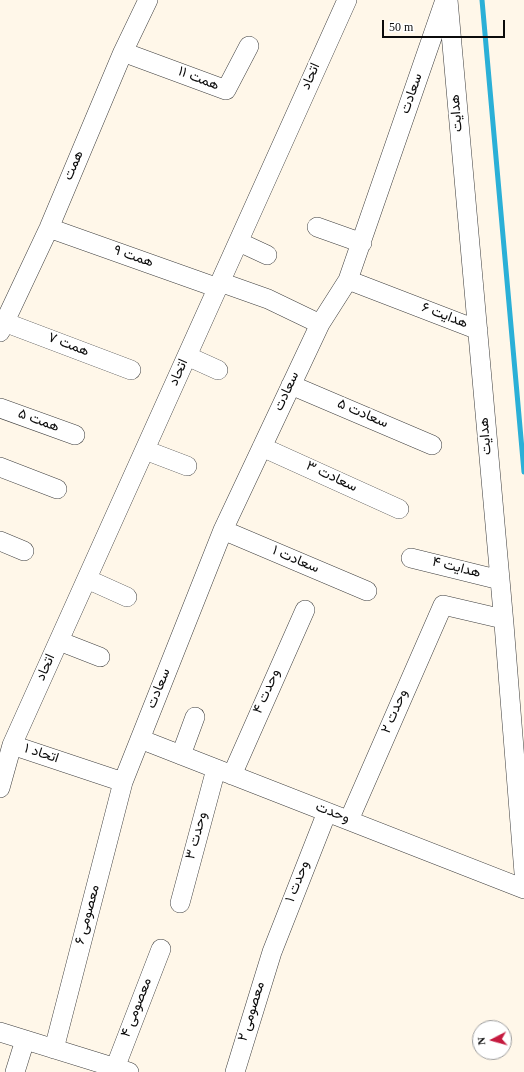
<!DOCTYPE html>
<meta charset="utf-8">
<style>
body{margin:0}
#map{position:relative;width:524px;height:1072px;overflow:hidden;background:#fff7e9;font-family:Georgia,serif}
canvas{display:block}
.north{position:absolute;left:472px;top:1020px;width:40px;height:40px;box-sizing:border-box;background:#fff;border:1px solid #9d9d9d;border-radius:50%;rotate:264deg;font-size:11px;font-weight:700;line-height:16px;text-align:center;color:#0b0b0b}
.north::after{content:'';display:block;margin:auto;width:14px;height:18px;background:#c51a3f;clip-path:polygon(50% 0,100% 100%,50% 72%,0 100%)}
.scale{position:absolute;left:382px;top:20px;width:123px;height:18px;box-sizing:border-box;border:2px solid #0b0b0b;border-top:0;padding-left:5px;font-size:12px;line-height:14px;white-space:nowrap;color:#0b0b0b;-webkit-text-stroke:3px #fff;paint-order:stroke}
</style>
<div id="map">
<canvas width="524" height="1072"></canvas>
<div class="north">N</div>
<div class="scale">50 m</div>
</div>
<script>
const ctx = document.querySelector('canvas').getContext('2d');
ctx.lineJoin = 'round';
function toPath(rows) {
  const path = new Path2D();
  for (const r of rows) {
    path.moveTo(r[0], r[1]);
    for (let i = 2; i < r.length; i += 2) path.lineTo(r[i], r[i + 1]);
  }
  return path;
}
function stroke(path, color, width, dash) {
  ctx.strokeStyle = color;
  ctx.lineWidth = width;
  ctx.lineCap = dash ? 'butt' : 'round';
  ctx.setLineDash(dash || []);
  ctx.stroke(path);
}
function write(font, color, halo, rows, align = 'center') {
  ctx.font = font + ' Georgia,Vazirmatn,serif';
  ctx.lineWidth = 4;
  ctx.setLineDash([]);
  ctx.textBaseline = 'middle';
  ctx.strokeStyle = halo;
  ctx.fillStyle = color;
  for (const [text, x, y, turn = 0] of rows) {
    ctx.save();
    ctx.translate(x, y);
    ctx.rotate((+turn || 0) * Math.PI / 180);
    ctx.textAlign = isNaN(turn) ? turn : align;
    if (halo) ctx.strokeText(text, 0, 0);
    ctx.fillText(text, 0, 0);
    ctx.restore();
  }
}
stroke(toPath([
 [482,0,524,472]
]), '#2bb0d7', 5);
const street = toPath([
 [448,0,504,624,524,873],
 [123,52,226,90,249,46],
 [317,227,362,243],
 [49,228,218,288],
 [239,242,267,255],
 [348,280,478,330],
 [220,282,268,299,320,324],
 [4,322,131,370],
 [0,332,49,228,123,52,148,0],
 [187,356,218,370],
 [291,385,432,445],
 [0,408,75,435],
 [262,447,399,509],
 [145,450,187,466],
 [0,467,57,489],
 [223,530,367,591],
 [0,541,24,551],
 [411,558,500,580],
 [87,579,127,597],
 [59,641,100,657],
 [140,739,524,889],
 [12,745,123,782],
 [181,755,195,717],
 [232,775,305,610],
 [0,788,12,745,347,0],
 [349,820,443,605,503,619],
 [180,903,216,769],
 [0,1032,129,1072],
 [54,1049,123,782,223,530,320,324,348,280,445,0],
 [115,1068,161,949],
 [15,1072,25,1040],
 [235,1072,272,952,327,812]
]);
stroke(street, '#3e3e3e', 20);
stroke(street, '#fff', 19);
write('14px', '#0b0b0b', '#fff', [
 ["اتحاد",312,77,-66],
 ["همت ۱۱",198,80,21],
 ["سعادت",413,94,-71],
 ["هدایت",458,113,-95],
 ["همت",75,166,-67],
 ["همت ۹",133,258,19],
 ["هدایت ۶",444,317,21],
 ["همت ۷",68,346,21],
 ["اتحاد",180,373,-66],
 ["سعادت",288,392,-65],
 ["سعادت ۵",362,415,23],
 ["همت ۵",38,422,20],
 ["هدایت",487,436,-95],
 ["سعادت ۳",331,478,25],
 ["سعادت ۱",295,561,23],
 ["هدایت ۴",456,569,14],
 ["اتحاد",47,668,-66],
 ["سعادت",160,689,-68],
 ["وحدت ۴",268,692,-66],
 ["وحدت ۲",396,712,-67],
 ["اتحاد ۱",41,755,18],
 ["وحدت",332,814,21],
 ["وحدت ۳",198,836,-75],
 ["وحدت ۱",299,882,-69],
 ["معصومی ۶",89,915,-75],
 ["معصومی ۴",138,1008,-69],
 ["معصومی ۲",253,1012,-73]
]);
</script>
